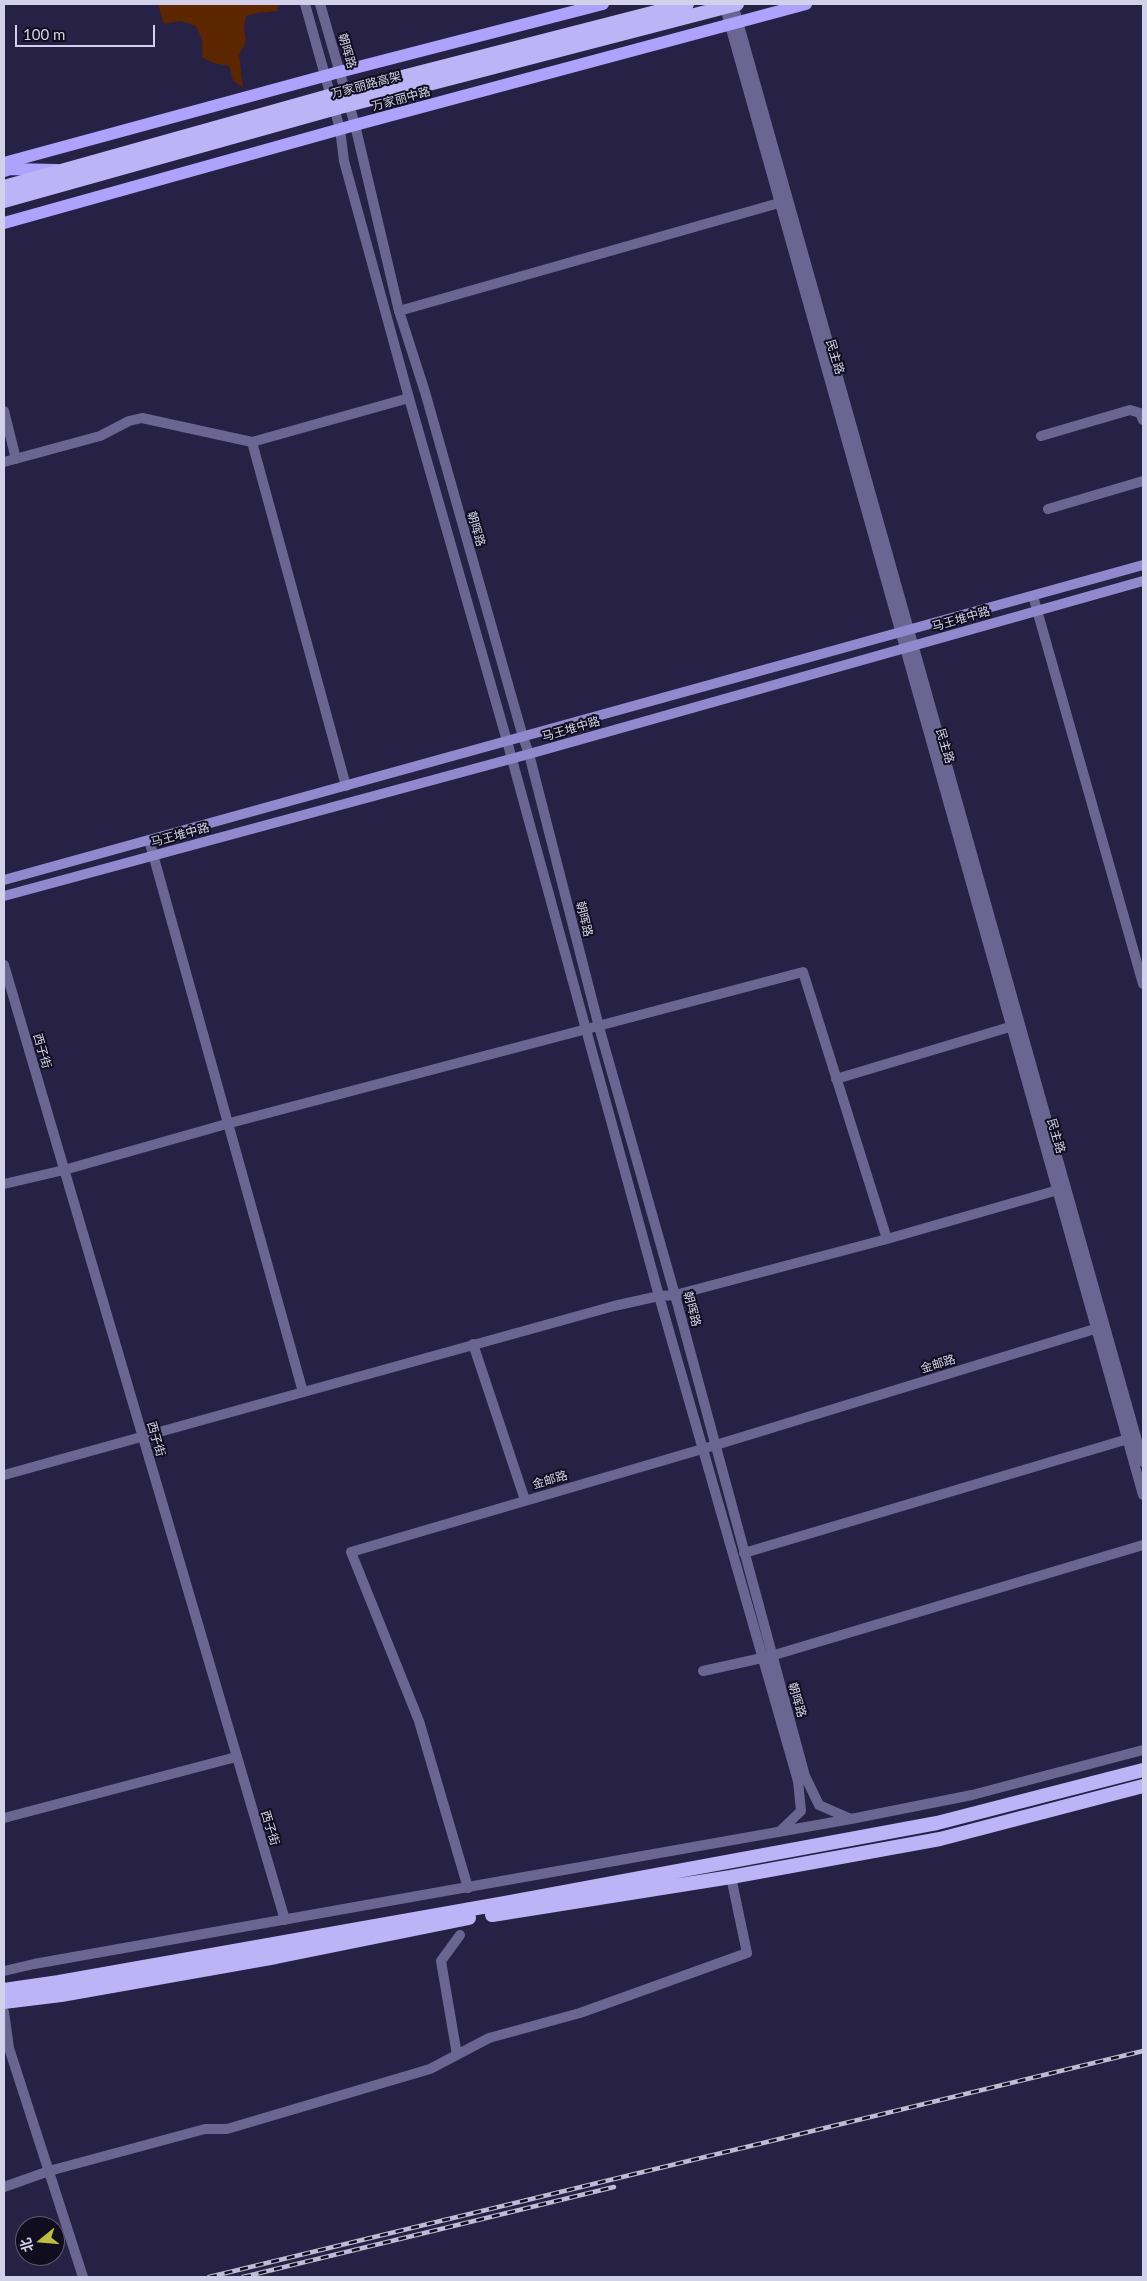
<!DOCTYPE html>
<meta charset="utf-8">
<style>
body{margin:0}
#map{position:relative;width:1147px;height:2281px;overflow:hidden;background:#272146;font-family:Lato,"Noto Sans SC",sans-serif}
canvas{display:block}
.frame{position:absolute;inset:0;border:5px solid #d3d1e9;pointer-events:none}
.north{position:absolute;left:15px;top:2216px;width:50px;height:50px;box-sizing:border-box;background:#100e1e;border:1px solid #5e5c6f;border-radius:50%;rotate:253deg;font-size:14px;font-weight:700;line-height:20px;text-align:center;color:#d3d1e9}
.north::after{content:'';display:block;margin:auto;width:18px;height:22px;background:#bebe42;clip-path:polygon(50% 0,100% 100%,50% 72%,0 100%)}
.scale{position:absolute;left:15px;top:25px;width:140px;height:22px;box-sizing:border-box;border:2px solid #d3d1e9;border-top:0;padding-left:6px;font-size:15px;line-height:18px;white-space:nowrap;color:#d3d1e9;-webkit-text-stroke:4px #100e1e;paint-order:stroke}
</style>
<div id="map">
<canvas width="1147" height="2281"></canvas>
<div class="frame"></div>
<div class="north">北</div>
<div class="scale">100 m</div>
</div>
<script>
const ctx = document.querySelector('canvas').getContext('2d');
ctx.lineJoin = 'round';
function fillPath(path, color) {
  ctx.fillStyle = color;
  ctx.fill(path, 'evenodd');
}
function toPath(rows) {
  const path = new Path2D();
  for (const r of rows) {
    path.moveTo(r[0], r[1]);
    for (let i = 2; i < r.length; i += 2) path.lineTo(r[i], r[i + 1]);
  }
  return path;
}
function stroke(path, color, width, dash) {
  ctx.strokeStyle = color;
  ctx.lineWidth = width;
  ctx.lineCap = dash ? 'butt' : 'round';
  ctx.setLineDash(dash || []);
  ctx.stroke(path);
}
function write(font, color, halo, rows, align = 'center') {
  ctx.font = font + ' Lato,"Noto Sans SC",sans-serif';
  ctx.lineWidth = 4;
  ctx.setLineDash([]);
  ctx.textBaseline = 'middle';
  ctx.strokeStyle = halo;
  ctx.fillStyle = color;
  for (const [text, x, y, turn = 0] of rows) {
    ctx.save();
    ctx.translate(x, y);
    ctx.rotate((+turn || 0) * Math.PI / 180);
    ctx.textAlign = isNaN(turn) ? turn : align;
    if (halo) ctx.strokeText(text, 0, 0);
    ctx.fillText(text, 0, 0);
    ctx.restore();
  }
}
fillPath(toPath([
 [158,4,278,4,277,11,258,13,246,16,244,28,246,41,239,55,243,88,233,80,229,66,213,63,202,57,202,39,196,26,181,21,164,24]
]), '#5c2600');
stroke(toPath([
 [399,311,779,203],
 [4,411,16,459],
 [1041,436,1130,410,1140,413,1143,420],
 [252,442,346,786],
 [4,462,100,436,129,421,142,418,252,442,409,398],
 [1048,509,1143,481],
 [1033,596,1143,984],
 [149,840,303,1392],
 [836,1079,1013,1026],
 [4,1184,64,1170,230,1123,803,972,887,1239],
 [675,1295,887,1239,1058,1190],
 [473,1344,525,1500],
 [744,1553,1128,1439],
 [703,1671,771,1656,1143,1545],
 [4,1818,236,1757],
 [468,1888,419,1721,351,1552,716,1445,1098,1328],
 [4,2012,9,2048,83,2277],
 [457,2055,441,1961,460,1935],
 [4,2187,49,2171,205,2129,227,2129,430,2069,489,2038,580,2013,747,1953,731,1877]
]), '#6b6691', 10);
stroke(toPath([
 [305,4,340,129,344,161,409,398,507,741,659,1296,798,1781,801,1811,779,1832],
 [320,4,355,125,399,311,425,392,523,737,529,754,599,1027,675,1295,805,1776,819,1805,851,1819],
 [724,4,1143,1495],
 [733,4,1143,1462],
 [4,965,285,1920],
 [4,1475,614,1306,659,1296,675,1295],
 [4,1971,34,1964,851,1819,972,1795,1143,1750]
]), '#6b6691', 10);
stroke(toPath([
 [4,880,1143,565],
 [4,896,529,754,1143,581]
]), '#9188cd', 10);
stroke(toPath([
 [4,163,339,72,603,4],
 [4,223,355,125,806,4]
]), '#afa2fc', 12);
stroke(toPath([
 [492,1915,731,1877,940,1839,1143,1786],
 [4,1990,59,1982,505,1903,937,1823,1143,1770],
 [4,2002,61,1995,276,1957,469,1918]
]), '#bcb4f6', 14);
const rail = toPath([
 [209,2277,1143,2051],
 [243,2277,614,2187]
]);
stroke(rail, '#bebbd5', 4.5);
stroke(rail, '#100e1e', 2.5, [8]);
stroke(toPath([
 [4,171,10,169,57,170]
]), '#afa2fc', 12);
stroke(toPath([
 [4,187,336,94,687,4],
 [4,201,340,107,737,4]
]), '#bcb4f6', 14);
write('12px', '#d3d1e9', '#100e1e', [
 ["朝晖路",347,51,74],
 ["万家丽路高架",366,85,-15],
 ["万家丽中路",401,99,-15],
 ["民主路",835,357,74],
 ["朝晖路",476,529,74],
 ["马王堆中路",961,619,-16],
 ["马王堆中路",571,729,-16],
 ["民主路",945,746,74],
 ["马王堆中路",180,835,-15],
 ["朝晖路",584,919,76],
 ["西子街",42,1051,74],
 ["民主路",1056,1136,74],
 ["朝晖路",692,1309,75],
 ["金邮路",938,1364,-17],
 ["西子街",156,1439,74],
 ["金邮路",550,1480,-16],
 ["朝晖路",797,1700,74],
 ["西子街",270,1828,73]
]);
</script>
